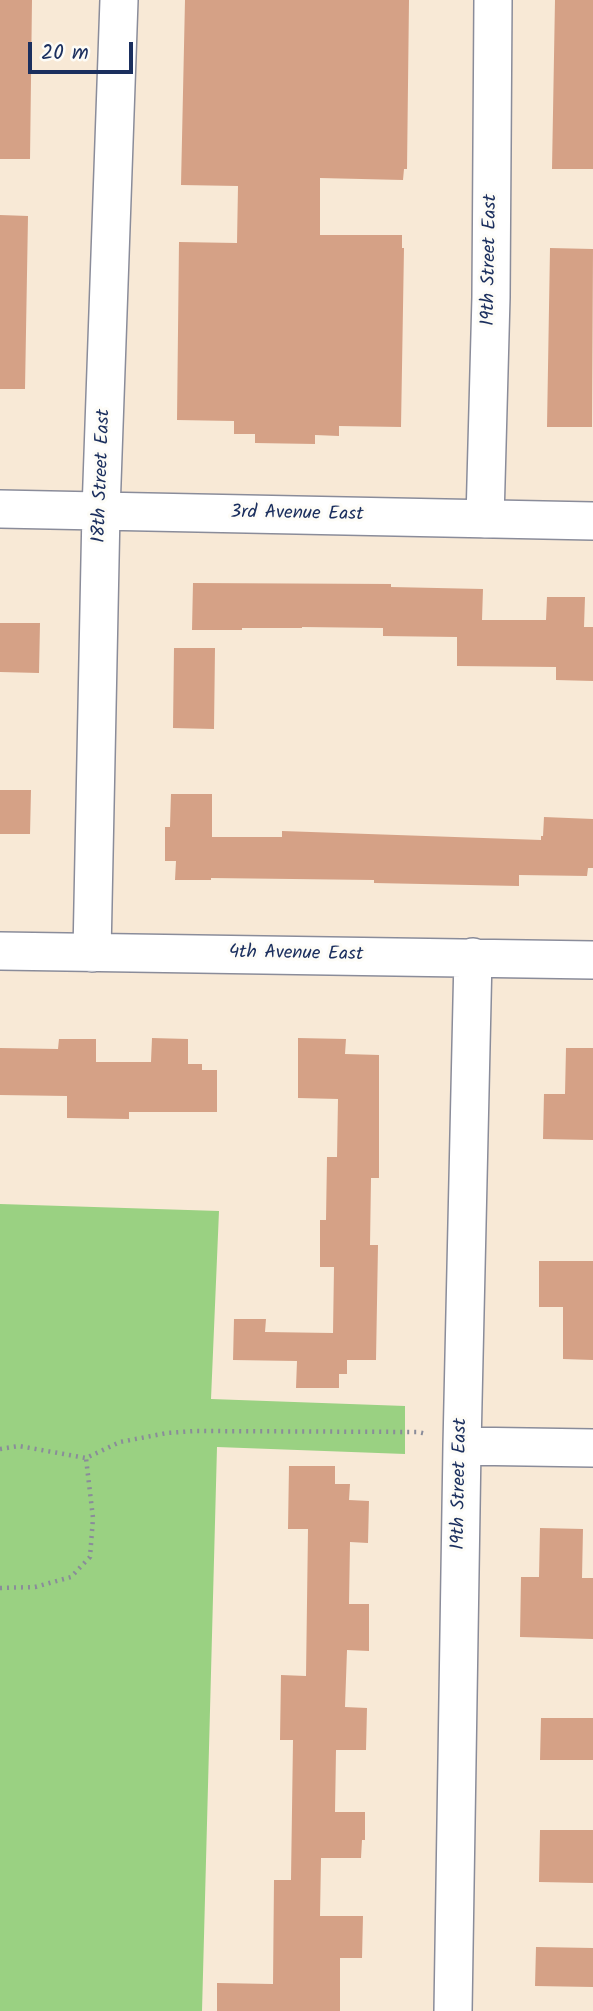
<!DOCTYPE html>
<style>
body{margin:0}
#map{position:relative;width:593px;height:2011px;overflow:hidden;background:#f8e9d6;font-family:Kalam,sans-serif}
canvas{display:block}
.scale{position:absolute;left:28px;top:42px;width:105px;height:32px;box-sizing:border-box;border:4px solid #1b2f5e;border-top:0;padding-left:9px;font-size:21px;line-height:24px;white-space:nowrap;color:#1b2f5e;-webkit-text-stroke:5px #fdfcf7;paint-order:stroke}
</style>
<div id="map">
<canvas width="593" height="2011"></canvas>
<div class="scale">20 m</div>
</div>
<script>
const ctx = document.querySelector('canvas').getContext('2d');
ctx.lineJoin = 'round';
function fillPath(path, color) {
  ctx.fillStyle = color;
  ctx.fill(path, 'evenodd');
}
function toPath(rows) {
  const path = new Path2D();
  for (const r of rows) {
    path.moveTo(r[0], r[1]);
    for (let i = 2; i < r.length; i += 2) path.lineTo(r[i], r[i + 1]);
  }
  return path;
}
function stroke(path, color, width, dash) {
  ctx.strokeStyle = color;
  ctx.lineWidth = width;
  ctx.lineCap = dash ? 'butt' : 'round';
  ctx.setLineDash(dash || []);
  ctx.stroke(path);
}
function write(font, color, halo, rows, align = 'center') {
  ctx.font = font + ' Kalam,sans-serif';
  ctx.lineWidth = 6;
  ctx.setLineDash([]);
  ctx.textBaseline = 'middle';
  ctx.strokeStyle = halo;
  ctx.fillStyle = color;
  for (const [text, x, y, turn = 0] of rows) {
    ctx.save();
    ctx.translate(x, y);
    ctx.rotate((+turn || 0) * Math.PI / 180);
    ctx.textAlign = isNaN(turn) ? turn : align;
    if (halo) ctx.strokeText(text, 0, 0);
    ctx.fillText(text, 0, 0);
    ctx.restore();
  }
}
fillPath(toPath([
 [0,1204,219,1211,211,1399,405,1406,405,1454,217,1447,202,2011,0,2011]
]), '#9ad182');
fillPath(toPath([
 [0,0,32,0,30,159,0,159],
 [185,0,409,0,407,169,404,169,403,180,320,178,320,235,402,235,402,248,404,248,401,427,339,426,339,436,315,435,315,444,255,443,255,434,234,434,234,421,177,420,179,242,237,243,238,186,181,185],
 [555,0,593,0,593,169,552,169],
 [0,215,28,216,25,389,0,389],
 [550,248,593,249,592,427,547,427],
 [193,583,391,584,391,587,483,589,482,620,546,620,547,597,585,597,584,627,593,627,593,681,556,680,556,667,457,666,457,637,383,636,383,628,302,627,302,628,242,628,242,630,192,630],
 [0,623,40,623,39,673,0,672],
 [174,648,215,648,214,729,173,728],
 [0,790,31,790,30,834,0,834],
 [171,794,212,794,212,837,282,837,282,831,541,840,541,836,543,836,544,817,593,819,593,868,588,868,587,876,519,875,519,886,374,883,374,880,211,878,211,880,175,880,176,861,165,861,165,827,170,827],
 [152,1038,188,1039,188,1064,202,1064,202,1070,217,1070,217,1112,129,1112,129,1119,67,1118,67,1096,0,1095,0,1048,58,1049,59,1039,96,1039,96,1062,151,1062],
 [298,1038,346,1039,345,1054,379,1055,379,1178,371,1178,370,1245,378,1245,376,1360,347,1360,347,1374,339,1374,339,1388,296,1388,297,1361,233,1360,234,1319,266,1319,265,1332,333,1333,334,1267,320,1267,320,1220,326,1220,327,1157,337,1157,338,1099,298,1098],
 [566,1048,593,1048,593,1140,543,1139,544,1094,565,1094],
 [539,1261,593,1261,593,1360,563,1359,563,1307,539,1307],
 [289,1466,335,1466,335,1484,350,1484,349,1500,369,1501,368,1543,350,1542,349,1604,369,1604,369,1651,347,1650,345,1707,367,1708,366,1750,336,1750,335,1812,365,1812,365,1840,362,1840,361,1858,321,1858,320,1916,363,1916,362,1958,340,1958,340,2011,217,2011,217,1983,273,1984,274,1880,291,1880,293,1740,280,1740,281,1675,306,1676,308,1529,288,1529],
 [540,1528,583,1529,582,1578,593,1578,593,1639,520,1637,521,1577,539,1577],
 [541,1718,593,1718,593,1760,540,1760],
 [540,1830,593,1830,593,1883,539,1882],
 [536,1947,593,1948,593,1987,535,1986]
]), '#d5a186');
const minor = toPath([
 [0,509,593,521],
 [485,519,491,297,493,0],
 [0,951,593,960],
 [92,953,101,511,119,0],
 [462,1446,593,1448],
 [453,2011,462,1446,473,957]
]);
stroke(minor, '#8a8c9a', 40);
stroke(toPath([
 [0,1449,19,1446,86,1458,120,1442,167,1433,195,1431,418,1432,427,1434],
 [0,1588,35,1587,71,1577,90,1557,93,1518,86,1458]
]), '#8a8c9a', 4.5, [2, 5]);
stroke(minor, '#fff', 37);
write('19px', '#1b2f5e', '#fdfcf7', [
 ["19th Street East",491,260,-89],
 ["18th Street East",103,476,-88],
 ["3rd Avenue East",297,515,1],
 ["4th Avenue East",296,955,1],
 ["19th Street East",461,1484,-89]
]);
</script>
